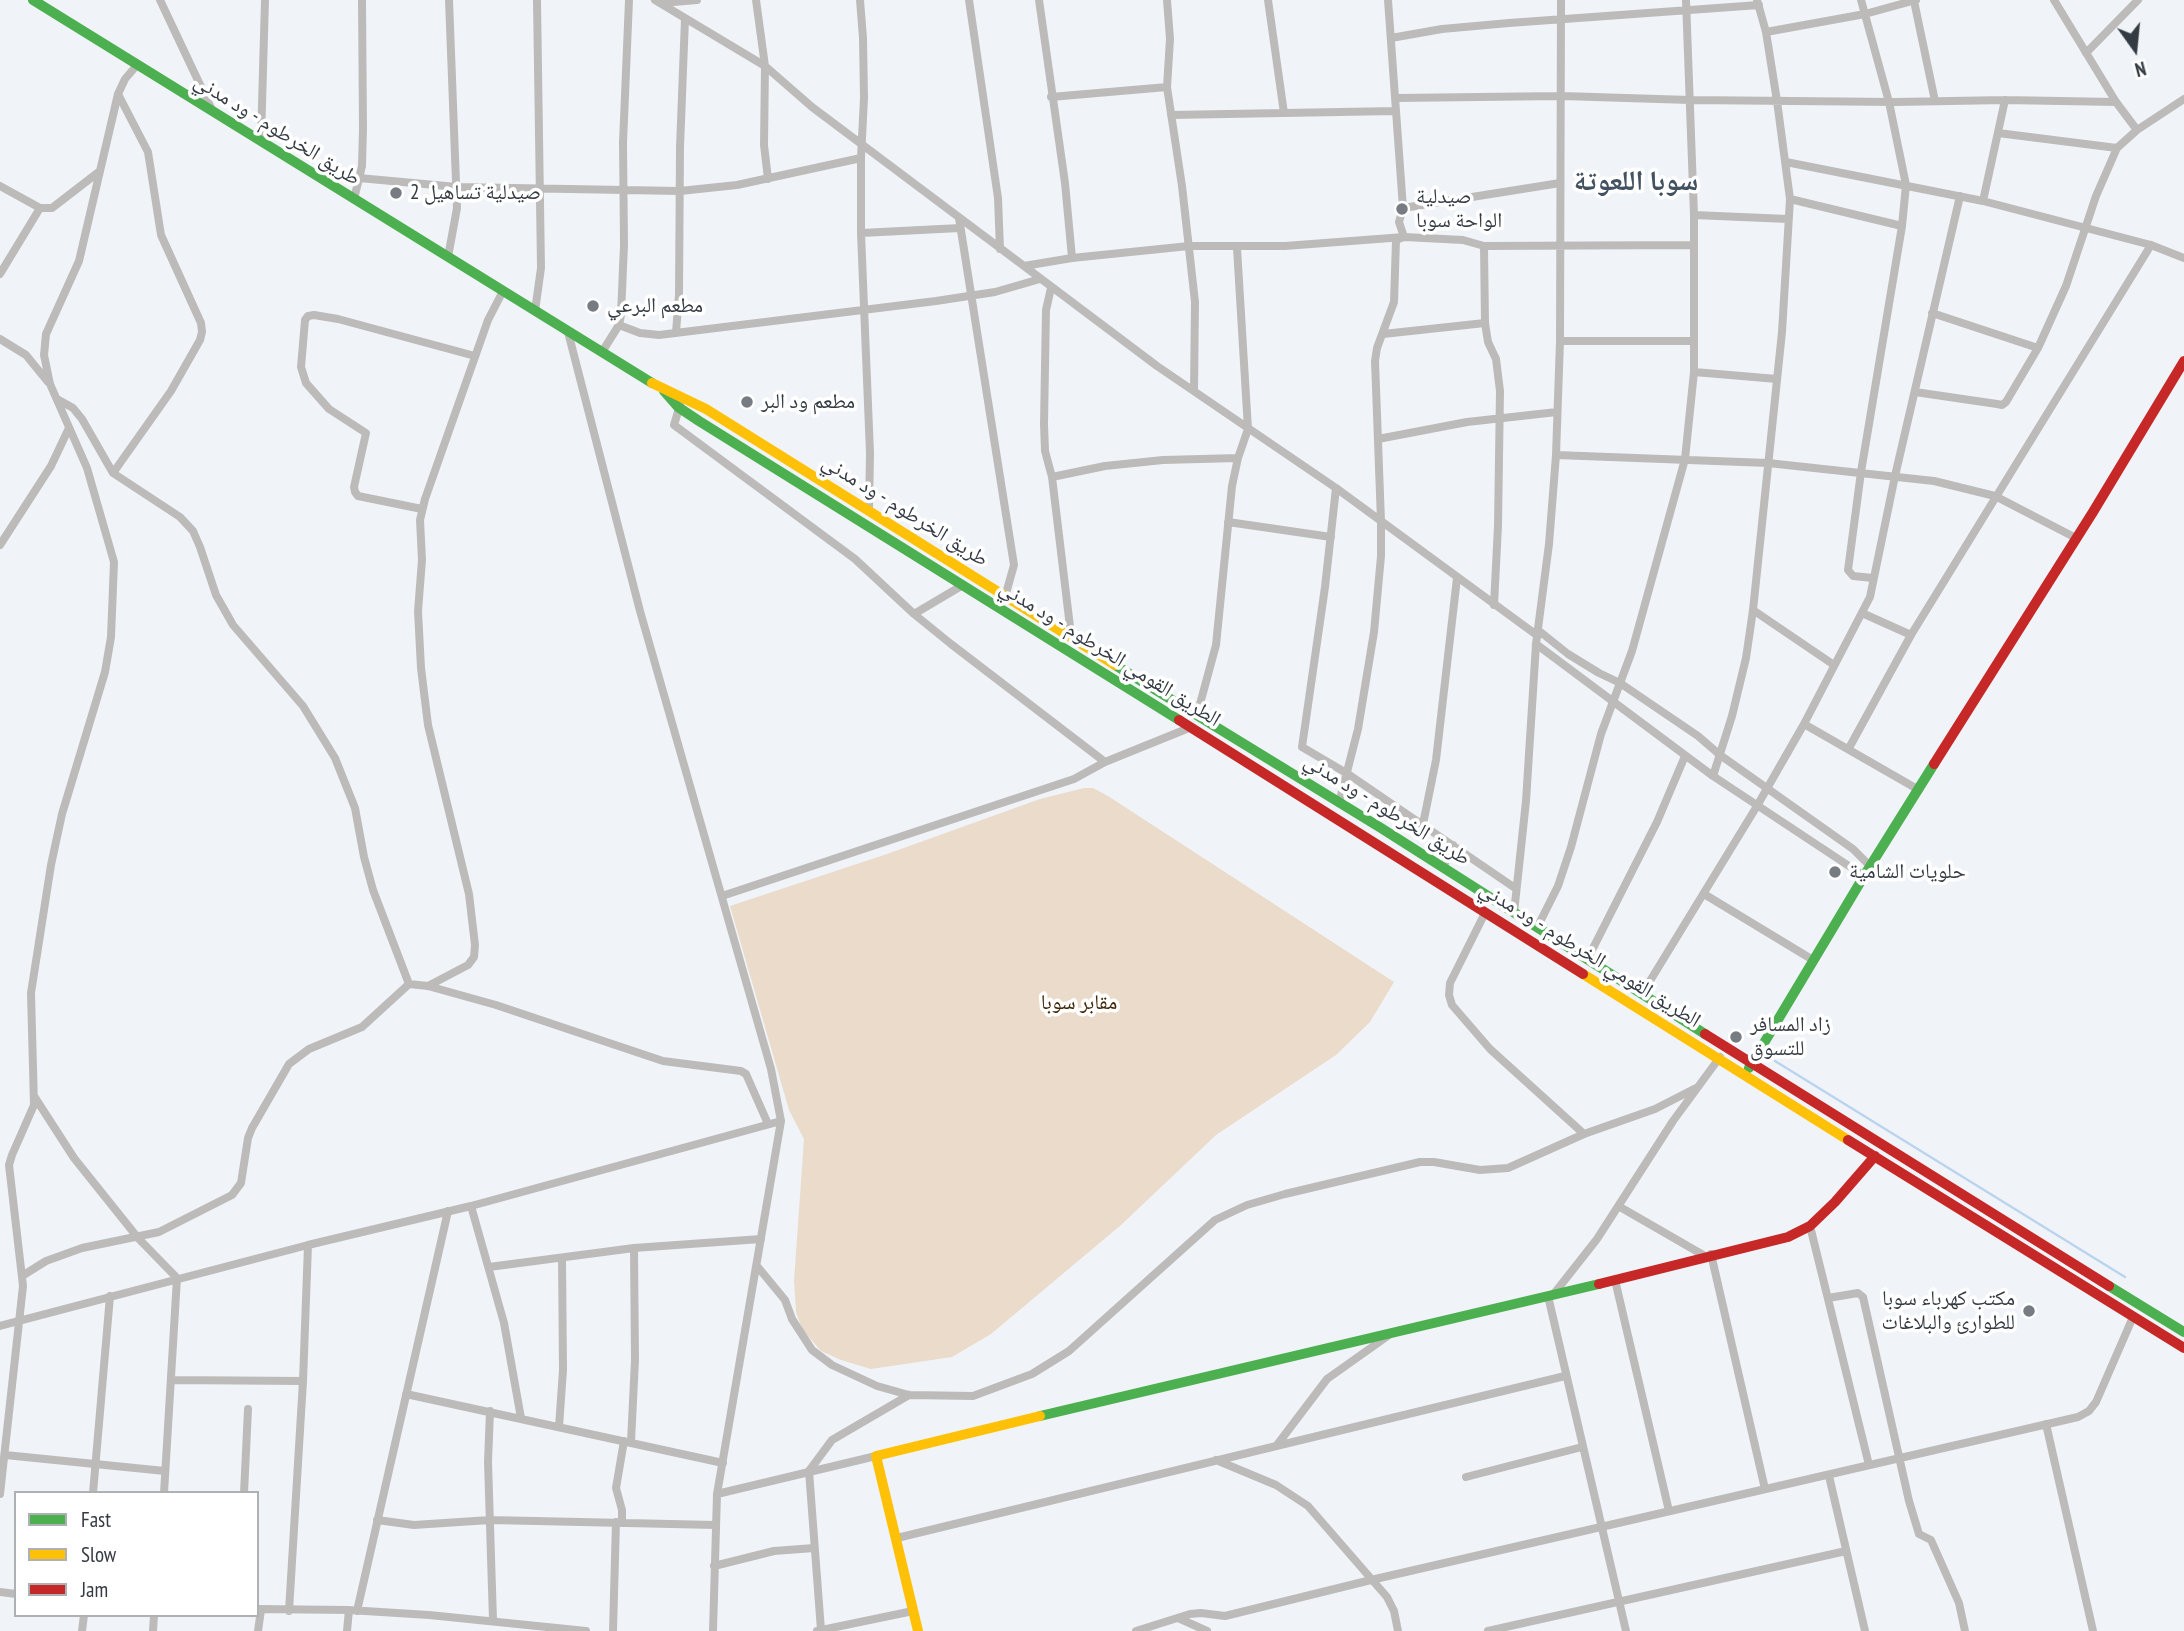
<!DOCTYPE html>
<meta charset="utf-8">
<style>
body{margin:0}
#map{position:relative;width:2184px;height:1631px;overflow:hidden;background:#f0f4f8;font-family:"PT Sans Narrow",sans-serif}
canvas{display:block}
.legend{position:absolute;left:14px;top:1491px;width:245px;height:126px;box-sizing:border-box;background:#fff;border:2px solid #aeb1b4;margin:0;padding:9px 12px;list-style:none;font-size:21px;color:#343b43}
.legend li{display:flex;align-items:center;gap:14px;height:35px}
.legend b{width:35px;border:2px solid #aeb1b4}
.north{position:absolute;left:2100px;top:14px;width:70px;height:70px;-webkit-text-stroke:5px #fff;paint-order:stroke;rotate:165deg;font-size:19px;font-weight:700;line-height:28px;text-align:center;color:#343b43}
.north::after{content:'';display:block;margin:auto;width:24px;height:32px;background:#343b43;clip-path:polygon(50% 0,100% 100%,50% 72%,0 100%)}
</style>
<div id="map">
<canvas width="2184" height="1631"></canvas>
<ul class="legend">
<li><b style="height:9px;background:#4caf50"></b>Fast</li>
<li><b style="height:9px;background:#ffc107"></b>Slow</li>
<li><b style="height:9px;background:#c62828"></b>Jam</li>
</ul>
<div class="north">N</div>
</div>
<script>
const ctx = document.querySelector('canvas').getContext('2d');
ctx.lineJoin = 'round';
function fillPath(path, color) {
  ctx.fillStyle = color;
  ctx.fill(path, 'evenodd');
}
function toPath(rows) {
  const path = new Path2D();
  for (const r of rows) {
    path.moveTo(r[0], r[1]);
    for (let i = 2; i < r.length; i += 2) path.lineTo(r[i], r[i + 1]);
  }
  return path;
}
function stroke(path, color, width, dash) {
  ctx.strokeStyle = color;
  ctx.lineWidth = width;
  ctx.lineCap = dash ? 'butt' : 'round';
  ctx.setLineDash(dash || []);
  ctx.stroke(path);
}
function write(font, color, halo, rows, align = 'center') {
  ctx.font = font + ' "PT Sans Narrow","Noto Naskh Arabic",sans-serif';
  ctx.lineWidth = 7;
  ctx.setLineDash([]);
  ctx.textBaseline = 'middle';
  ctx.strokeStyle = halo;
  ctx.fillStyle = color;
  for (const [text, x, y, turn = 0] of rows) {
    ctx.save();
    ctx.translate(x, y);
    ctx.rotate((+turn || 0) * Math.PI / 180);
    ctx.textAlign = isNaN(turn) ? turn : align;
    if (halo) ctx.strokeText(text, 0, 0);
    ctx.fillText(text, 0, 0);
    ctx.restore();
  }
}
fillPath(toPath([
 [1084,788,1093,788,1108,796,1394,982,1370,1022,1336,1055,1216,1135,1121,1225,991,1334,952,1357,871,1369,841,1360,821,1351,802,1329,796,1312,794,1281,804,1139,789,1110,730,906,887,854,1040,799]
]), '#eadbca');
stroke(toPath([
 [1775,1061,2125,1277]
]), '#bbd4ee', 2.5);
stroke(toPath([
 [160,0,211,108],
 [655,0,765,66,812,107,1024,266,1072,258,1189,246,1285,246,1404,237,1463,240,1484,246,1693,245],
 [756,0,765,66,764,145,768,179],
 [860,0,863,38,864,98,861,158,861,233,870,453,869,509],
 [969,0,998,198,1000,249],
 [1039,0,1065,183,1072,258],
 [1167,0,1170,39,1167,87,1182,186,1195,302,1194,391],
 [1268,0,1284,113],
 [1861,0,1889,102,1906,185,1902,226,1861,472,1848,570,1853,576,1873,578],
 [2054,0,2116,102,2137,130],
 [1914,1,1935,101],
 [661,3,697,0],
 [1766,32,1865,14,1916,0],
 [1391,38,1442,29,1509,23,1759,5],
 [2086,53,2138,0],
 [1051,97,1167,87],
 [1396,98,1562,96,1690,100,1895,102,2005,100,2116,102],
 [1171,115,1396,111],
 [1998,133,2117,148],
 [261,140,265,0],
 [1786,162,1983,201,2151,245,2184,258],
 [359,178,457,187,680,191,737,185,861,158],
 [0,186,40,208,52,208,100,171,118,94,125,79,137,65],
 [354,199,362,166,363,128,362,0],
 [1790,199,1902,226],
 [1983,201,2005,100],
 [1403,208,1560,183],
 [1694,215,1788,219],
 [959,218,1014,565,1005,597],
 [861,233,960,228],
 [1484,246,1485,323,1488,342,1496,359,1500,391,1498,526,1494,605],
 [448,257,457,208,449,0],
 [1024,266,1157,366,1336,488,1538,636],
 [0,274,40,208],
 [1051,288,1046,310,1044,424,1045,451,1052,477,1071,635],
 [535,311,541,268,537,0],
 [1932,313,2038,348],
 [619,325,640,333,659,335,936,301,995,292,1040,279],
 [568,332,640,611,771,1069,781,1121,717,1494,713,1631],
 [676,332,679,295,680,147,685,19],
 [1383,334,1485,323],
 [0,339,26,355,48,382],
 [1560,341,1693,341],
 [602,352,619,325,621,315,624,245,623,143,629,0],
 [1694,372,1777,379],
 [1915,392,1997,404,2002,405,2006,402,2038,348,2066,286,2096,196,2117,148,2137,130,2184,99],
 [57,399,73,408,82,419,113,473,180,517,193,531,200,547,216,595,233,625,303,706,335,758,355,808,364,857,373,890,409,984],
 [680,405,674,425,855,559,914,614,951,644,1105,762],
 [1378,439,1467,422,1557,412],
 [1556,455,1768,463,1934,481,1995,496,2076,538],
 [113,473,171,391,200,340,202,332,201,323,161,235,148,152,118,94],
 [1052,477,1105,466,1163,460,1238,458],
 [1336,488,1325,587,1302,747,1348,774,1515,888],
 [422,509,358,496,355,492,354,487,366,433,329,409,306,383,301,367,305,320,308,316,314,315,338,319,475,356],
 [1228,522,1331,537],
 [0,545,51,466,69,428],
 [1753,610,1834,665],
 [1862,613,1911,635],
 [914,614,963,585],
 [1538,630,1568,654,1599,673,1620,683,1698,736,1720,755,1853,849,1870,866],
 [1536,644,1713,776,1864,876],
 [1197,715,1216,645,1232,486,1238,458,1248,429,1237,248],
 [1804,724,1919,790],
 [1849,748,1911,635,2151,245],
 [1713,776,1732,716,1746,658,1753,610,1782,332,1790,199,1777,101,1766,32,1757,0],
 [1339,803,1358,729,1374,632,1381,556,1381,521,1375,361,1377,348,1394,302,1396,240,1404,237,1399,222,1403,208,1388,0],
 [1423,824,1436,760,1457,578],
 [1443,868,1453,845],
 [1704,894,1813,960],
 [722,896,1074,779,1105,762,1189,728],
 [1485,913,1450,983,1449,995,1452,1005,1490,1049,1584,1134],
 [1514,913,1526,801,1536,644,1549,544,1556,455,1560,341,1561,0],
 [1537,928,1558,886,1571,847,1601,734,1632,651,1685,459,1694,372,1694,215,1686,0],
 [1587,960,1657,822,1685,756],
 [428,986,468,965,474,957,475,945,469,894,428,725,421,668,418,611,422,560,420,520,425,499,488,320,503,291],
 [1642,994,1757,806,1804,724,1870,597,1895,476,1960,196],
 [34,1096,74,1158,138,1238,177,1278,164,1493],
 [471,1206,504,1323,521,1418],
 [1620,1207,1705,1256],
 [1810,1226,1869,1465],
 [1711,1254,1765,1489],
 [757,1266,785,1300,792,1319,812,1350,832,1365,877,1386,909,1395,973,1396,1032,1374,1069,1351,1215,1220,1247,1205,1285,1194,1420,1162,1434,1162,1480,1170,1508,1168,1584,1134,1655,1109,1696,1088],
 [489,1267,634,1248,761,1239],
 [22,1276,46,1261,82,1248,159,1232,232,1195,241,1183,248,1138,252,1128,289,1064,309,1049,362,1027,409,984,428,986,496,1005,663,1061,741,1071,746,1074,768,1124],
 [1615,1280,1669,1511],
 [1553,1295,1597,1239,1673,1121,1720,1057],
 [1548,1296,1626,1631],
 [1828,1298,1858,1293,1863,1297,1909,1501,1919,1534,1931,1540,1959,1603,1965,1631],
 [0,1326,308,1245,471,1206,781,1121],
 [171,1380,303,1381],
 [406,1394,723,1463],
 [490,1411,488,1462,493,1620],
 [2046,1424,2093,1631],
 [559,1427,563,1370,562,1258],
 [631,1442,635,1360,634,1248],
 [1277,1445,1327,1379,1389,1335],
 [5,1455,165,1471],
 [1216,1460,1276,1485,1308,1506,1387,1597,1394,1611,1398,1631],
 [1829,1476,1865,1631],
 [1466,1477,1582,1447],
 [93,1493,110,1296],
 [244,1493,248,1409],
 [0,1494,23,1286,9,1165,12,1155,34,1105,31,993,51,865,62,814,105,672,111,637,114,562,87,468,50,384,44,355,46,334,79,261,100,171],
 [717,1494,876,1456],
 [377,1520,414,1525,490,1520,716,1525],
 [622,1522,622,1510,616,1488,624,1441],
 [897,1538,1565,1376],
 [714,1566,774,1551,814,1548],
 [0,1592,16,1594],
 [257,1609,349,1610,429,1615,586,1631],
 [289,1611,303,1381,308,1245],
 [357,1611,448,1211],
 [1178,1618,1207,1631],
 [821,1630,809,1471,832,1440,909,1395],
 [82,1631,84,1615],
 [153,1631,154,1615],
 [258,1631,261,1610],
 [347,1631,349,1610],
 [613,1631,616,1522],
 [817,1631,913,1611],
 [1136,1631,1190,1614,1201,1613,1225,1616,1371,1580,2078,1417,2089,1411,2096,1402,2133,1317],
 [1488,1631,1846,1551]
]), '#bdbbb9', 8);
stroke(toPath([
 [33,0,652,383],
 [664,391,678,407,699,421,1179,720],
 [1115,665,1381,828,1705,1034],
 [1749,1068,1864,876,1934,764],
 [2109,1286,2184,1332],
 [1040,1416,1599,1284]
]), '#4caf50', 10);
stroke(toPath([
 [652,383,706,409,1115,665],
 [1583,974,1848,1140],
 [918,1631,876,1456,1040,1416]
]), '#ffc107', 10);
stroke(toPath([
 [1179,720,1583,974],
 [1934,764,2093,512,2184,361],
 [1705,1034,2109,1286],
 [1848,1140,2184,1348],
 [1599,1284,1788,1237,1810,1226,1835,1202,1875,1156]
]), '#c62828', 10);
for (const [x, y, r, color] of [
 [396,193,7,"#767c82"],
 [1402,209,7,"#767c82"],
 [593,306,7,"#767c82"],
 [747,402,7,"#767c82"],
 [1835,872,7,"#767c82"],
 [1736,1037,7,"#767c82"],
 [2029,1311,7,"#767c82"]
]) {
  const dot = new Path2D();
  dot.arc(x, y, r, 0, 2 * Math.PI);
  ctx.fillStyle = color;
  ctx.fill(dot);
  stroke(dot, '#fff', 2.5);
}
write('21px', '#343b43', '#fff', [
 ["طريق الخرطوم - ود مدني",277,130,32],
 ["طريق الخرطوم - ود مدني",905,511,32],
 ["الطريق القومي الخرطوم - ود مدني",1110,654,32],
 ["طريق الخرطوم - ود مدني",1387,810,32],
 ["الطريق القومي الخرطوم - ود مدني",1590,955,32]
]);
write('21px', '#343b43', '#fff', [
 ["صيدلية تساهيل 2",410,193],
 ["صيدلية",1416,197],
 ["الواحة سوبا",1416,221],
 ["مطعم البرعي",607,306],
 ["مطعم ود البر",761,402],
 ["حلويات الشامية",1849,872],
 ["زاد المسافر",1750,1025],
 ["للتسوق",1750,1049],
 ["مكتب كهرباء سوبا",2015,1299,"right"],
 ["للطوارئ والبلاغات",2015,1323,"right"]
], 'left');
write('21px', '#3e2809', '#fff', [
 ["مقابر سوبا",1079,1003]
]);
write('bold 28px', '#435261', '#fff', [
 ["سوبا اللعوتة",1636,182]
]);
</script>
